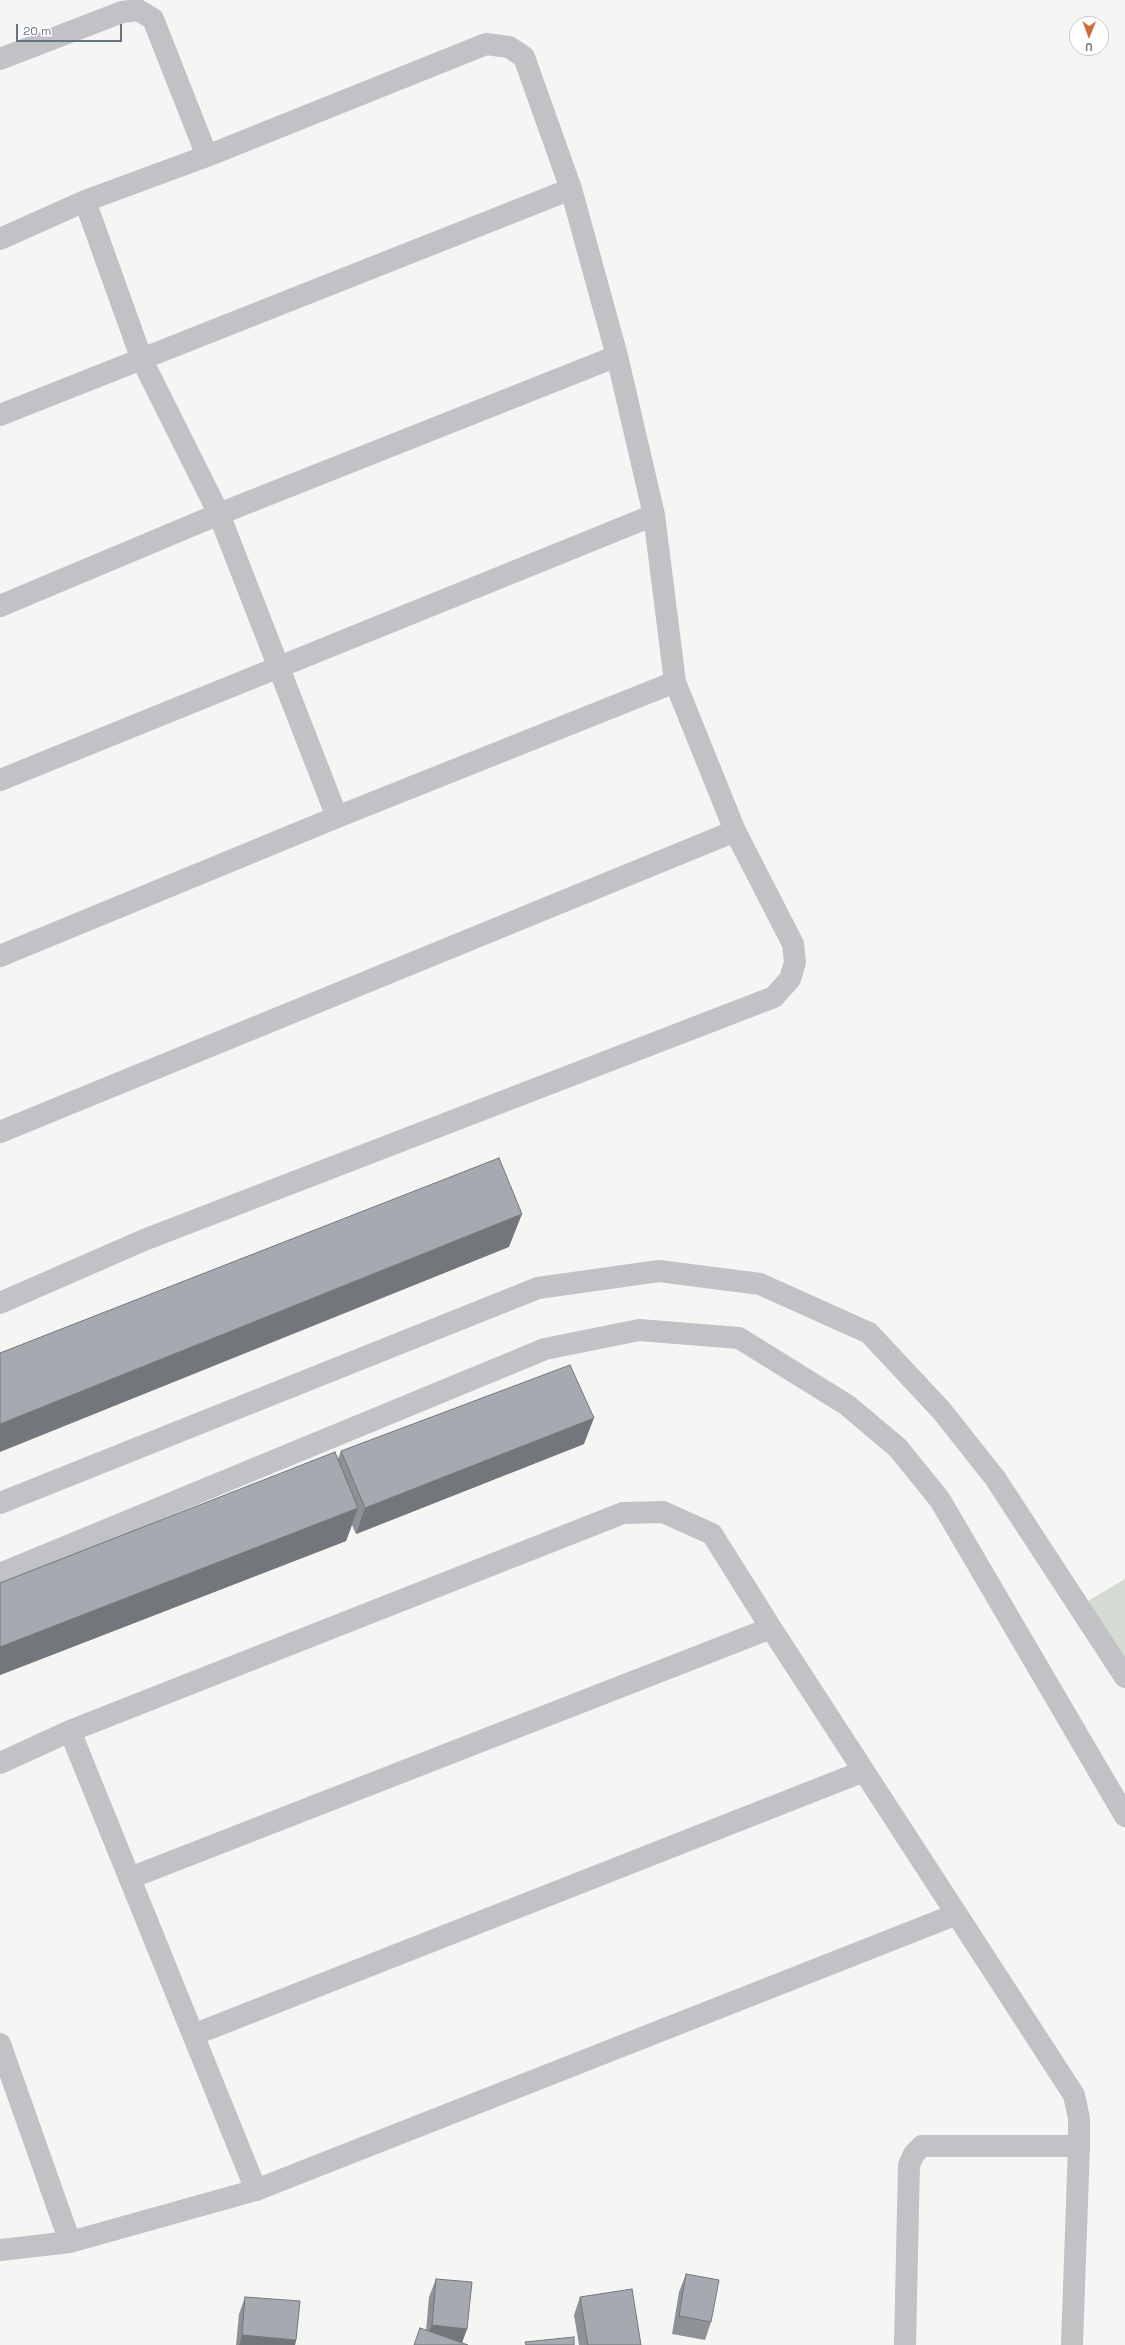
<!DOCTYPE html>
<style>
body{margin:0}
#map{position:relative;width:1125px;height:2345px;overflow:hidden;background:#f5f6f3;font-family:"Space Grotesk",sans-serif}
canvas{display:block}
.north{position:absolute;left:1069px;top:16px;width:40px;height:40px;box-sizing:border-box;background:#fff;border:1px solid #c3c7cc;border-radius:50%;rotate:181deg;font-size:11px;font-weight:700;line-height:16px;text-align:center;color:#697380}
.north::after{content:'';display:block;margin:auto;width:14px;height:18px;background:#cd6b3c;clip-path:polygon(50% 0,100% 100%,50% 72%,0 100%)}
.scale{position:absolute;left:16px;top:24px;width:106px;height:18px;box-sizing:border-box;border:2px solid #697380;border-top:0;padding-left:5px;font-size:12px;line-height:14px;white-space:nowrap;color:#697380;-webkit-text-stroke:3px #fff;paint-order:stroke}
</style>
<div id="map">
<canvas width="1125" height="2345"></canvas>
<div class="north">U</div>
<div class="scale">20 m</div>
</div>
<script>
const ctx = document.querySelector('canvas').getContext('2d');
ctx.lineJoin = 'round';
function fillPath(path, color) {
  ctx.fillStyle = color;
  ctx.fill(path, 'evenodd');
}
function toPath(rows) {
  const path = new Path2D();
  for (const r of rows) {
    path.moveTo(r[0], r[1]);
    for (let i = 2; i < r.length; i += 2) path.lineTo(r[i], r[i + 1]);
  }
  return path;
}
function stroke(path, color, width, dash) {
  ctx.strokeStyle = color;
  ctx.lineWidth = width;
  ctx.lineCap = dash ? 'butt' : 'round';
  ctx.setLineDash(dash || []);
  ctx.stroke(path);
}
fillPath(toPath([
 [1125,1579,1125,1659,1088,1601]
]), '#d5dad3');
stroke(toPath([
 [0,59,122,12,138,10,153,19,207,156,486,44,509,47,524,57,571,189,617,356,654,515,675,682,735,831,793,944,795,962,790,979,774,997,144,1240,0,1303],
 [85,201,142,360,219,514,337,817],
 [0,239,85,201,207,156],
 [0,415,571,189],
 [0,606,219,514,617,356],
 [0,780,654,515],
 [0,956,337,817,675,682],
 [0,1132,735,831],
 [0,1503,538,1288,659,1271,760,1284,869,1333,941,1410,995,1478,1125,1677],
 [0,1574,545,1349,639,1330,739,1338,847,1405,898,1448,940,1500,1125,1816],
 [70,1731,256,2190],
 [0,1763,70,1731,623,1513,663,1512,712,1534,771,1628,1074,2095,1079,2118,1079,2146,1072,2345],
 [130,1878,771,1628],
 [193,2035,864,1771],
 [0,2044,70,2242],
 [0,2250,70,2242,256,2190,957,1914],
 [905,2345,909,2165,914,2154,922,2146,1079,2146]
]), '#c0c2c6', 22);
fillPath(toPath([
 [584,1444,356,1534,352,1525,346,1541,0,1675,0,1583,338,1459,341,1451],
 [686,2274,711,2322,705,2340,672,2334,679,2292],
 [436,2279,467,2329,462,2343,426,2331,429,2297],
 [245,2297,296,2340,295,2345,236,2345,239,2314],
 [580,2297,641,2345,579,2345,574,2315]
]), '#8d9297');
fillPath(toPath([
 [522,1214,509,1247,0,1452,0,1424],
 [594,1418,584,1444,356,1534,365,1508],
 [358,1508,346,1541,0,1675,0,1647],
 [432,2325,467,2329,461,2345,425,2343],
 [242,2335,296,2340,295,2345,239,2345]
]), '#73777b');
const building = toPath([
 [499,1158,522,1214,0,1424,0,1353,499,1158],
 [570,1365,594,1418,365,1508,341,1451,570,1365],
 [335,1452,358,1508,0,1647,0,1583,335,1452],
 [686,2274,719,2280,711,2322,679,2316,686,2274],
 [436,2279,472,2282,467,2329,432,2325,436,2279],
 [632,2289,641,2345,588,2345,580,2297,632,2289],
 [245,2297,300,2301,296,2340,242,2335,245,2297],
 [420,2328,468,2345,414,2345,420,2328],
 [574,2337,574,2345,526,2345,525,2342,574,2337]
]);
fillPath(building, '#a4aab0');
stroke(building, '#73777b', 1);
</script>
